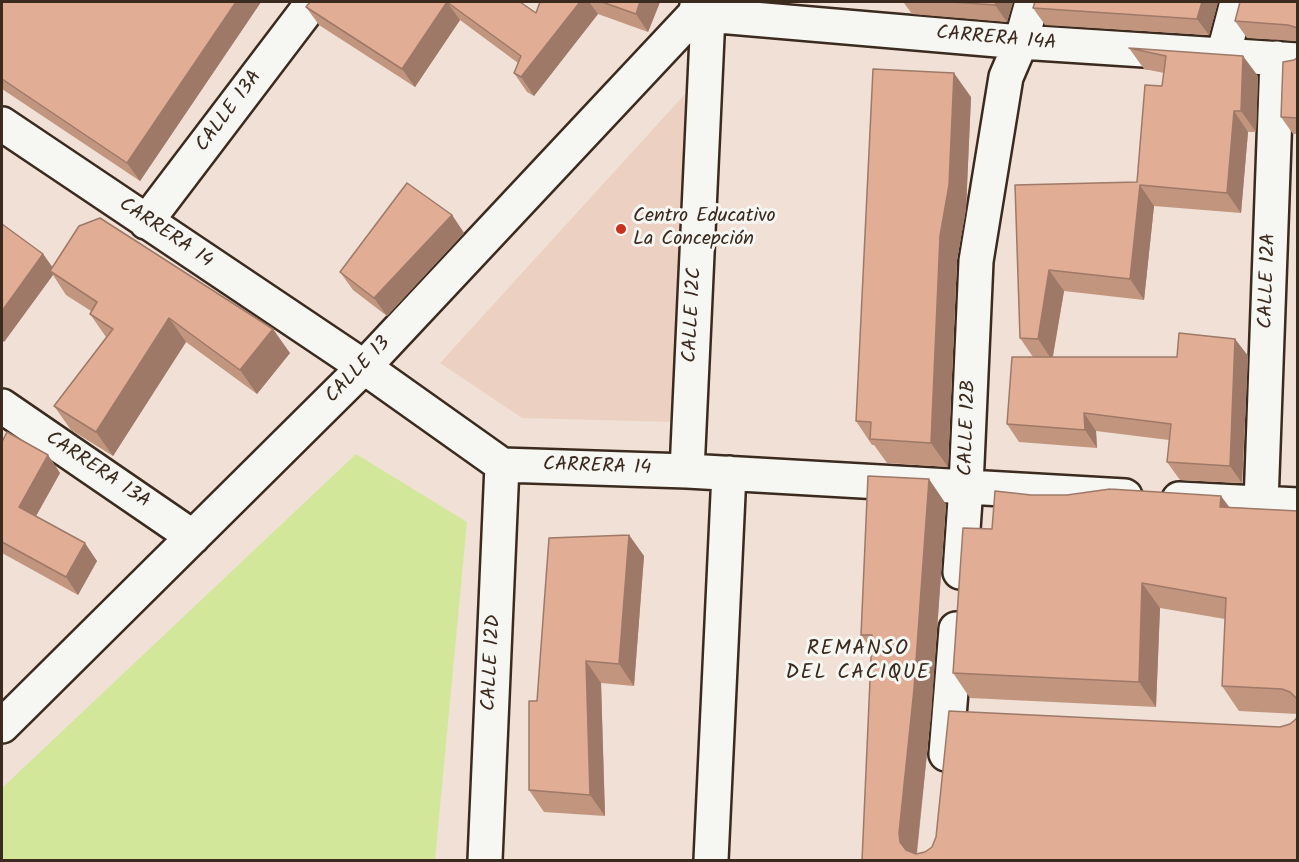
<!DOCTYPE html>
<meta charset="utf-8">
<style>
body{margin:0}
#map{position:relative;width:1299px;height:862px;overflow:hidden;background:#f0e0d6;font-family:Kalam,sans-serif}
canvas{display:block}
.frame{position:absolute;inset:0;border:3px solid #3b2a1e;pointer-events:none}
</style>
<div id="map">
<canvas width="1299" height="862"></canvas>
<div class="frame"></div>
</div>
<script>
const ctx = document.querySelector('canvas').getContext('2d');
ctx.lineJoin = 'round';
function fillPath(path, color) {
  ctx.fillStyle = color;
  ctx.fill(path, 'evenodd');
}
function toPath(rows) {
  const path = new Path2D();
  for (const r of rows) {
    path.moveTo(r[0], r[1]);
    for (let i = 2; i < r.length; i += 2) path.lineTo(r[i], r[i + 1]);
  }
  return path;
}
function stroke(path, color, width, dash) {
  ctx.strokeStyle = color;
  ctx.lineWidth = width;
  ctx.lineCap = dash ? 'butt' : 'round';
  ctx.setLineDash(dash || []);
  ctx.stroke(path);
}
function write(font, color, halo, rows, align = 'center') {
  ctx.font = font + ' Kalam,sans-serif';
  ctx.lineWidth = 6;
  ctx.setLineDash([]);
  ctx.textBaseline = 'middle';
  ctx.strokeStyle = halo;
  ctx.fillStyle = color;
  for (const [text, x, y, turn = 0] of rows) {
    ctx.save();
    ctx.translate(x, y);
    ctx.rotate((+turn || 0) * Math.PI / 180);
    ctx.textAlign = isNaN(turn) ? turn : align;
    if (halo) ctx.strokeText(text, 0, 0);
    ctx.fillText(text, 0, 0);
    ctx.restore();
  }
}
fillPath(toPath([
 [685,94,673,422,522,418,440,363]
]), '#ecd1c2');
fillPath(toPath([
 [356,454,467,522,435,860,2,860,2,788]
]), '#d3e79b');
const minor = toPath([
 [695,14,1021,42,1298,60],
 [1223,56,1237,2],
 [2,124,364,367,502,465,687,471,1125,496],
 [146,222,313,2],
 [2,406,193,537],
 [687,471,708,15],
 [1179,499,1298,505],
 [1261,503,1277,58],
 [960,572,966,486,976,261,1006,77,1021,42,1032,2],
 [2,726,364,367,695,14,698,2],
 [946,754,956,629],
 [485,860,502,465],
 [711,860,729,473]
]);
stroke(minor, '#3b2a1e', 38);
stroke(minor, '#f6f6f2', 33);
fillPath(toPath([
 [2,2,261,2,140,181,2,89],
 [310,2,520,2,536,13,540,2,660,2,648,32,598,14,534,96,527,92,514,73,518,63,460,20,415,87,319,25,306,7],
 [892,2,1013,2,1007,22,912,14,904,3],
 [1218,2,1209,35,1045,25,1033,8],
 [1298,2,1298,41,1247,38,1235,21],
 [1129,48,1258,76,1256,132,1248,132,1241,213,1154,206,1144,300,1064,291,1053,357,1177,357,1235,339,1248,356,1242,483,1180,480,1167,462,1169,440,1096,431,1097,448,1019,442,1007,424,1033,357,1020,338,1015,185,1137,182,1162,86,1164,73,1144,69],
 [1298,57,1298,134,1293,134,1281,117,1294,60],
 [971,97,966,209,957,260,948,467,887,463,874,445,872,445,856,421],
 [452,215,464,233,387,316,353,290,340,272],
 [2,224,43,254,52,267,290,353,257,394,186,342,113,456,71,430,54,406,106,337,90,314,91,311,66,295,53,275,4,342,2,340],
 [2,442,48,455,60,473,36,516,97,561,78,595,2,553],
 [1031,495,1298,511,1298,714,1239,711,1222,686,1225,619,1160,608,1156,707,970,698,953,673,992,529],
 [946,504,931,714,917,854,1298,861,862,861,872,650,861,635],
 [629,535,644,556,634,686,601,683,605,816,544,812,529,790,537,701]
]), '#c2957f');
fillPath(toPath([
 [236,2,261,2,140,181,127,163],
 [447,2,460,20,415,87,402,69],
 [580,2,589,2,598,14,534,96,521,77],
 [640,2,660,2,648,32,636,14],
 [996,2,1013,2,1007,22,995,5],
 [1202,2,1218,2,1209,35,1197,19],
 [1243,56,1258,76,1256,132,1241,111],
 [954,73,971,97,966,209,957,260,948,467,931,443,940,236],
 [1234,111,1248,132,1241,213,1227,193],
 [1140,185,1154,206,1144,300,1130,279],
 [452,215,464,233,387,316,374,298],
 [43,254,56,272,50,271,53,275,4,342,2,339,2,311],
 [1049,270,1064,291,1052,360,1038,339],
 [169,318,186,342,113,456,96,432],
 [273,329,290,353,257,394,240,370],
 [1235,339,1248,356,1242,483,1230,466],
 [1084,413,1096,431,1097,448,1085,430],
 [48,455,60,473,31,525,19,507],
 [929,479,946,504,931,714,916,858,913,861,900,842,899,833],
 [1221,496,1239,520,1220,507],
 [629,535,644,556,634,686,619,664],
 [85,543,97,561,78,595,66,577],
 [1142,583,1160,608,1156,707,1139,682],
 [586,661,601,683,605,816,590,795]
]), '#9e7968');
const building = toPath([
 [2,2,236,2,127,163,2,79,2,2],
 [310,2,520,2,536,13,540,2,580,2,521,77,514,73,521,56,447,2,402,69,306,7,310,2],
 [602,2,640,2,636,14,602,2],
 [951,2,996,2,995,5,951,2],
 [1035,2,1202,2,1197,19,1033,8,1035,2],
 [1240,2,1298,2,1298,28,1288,25,1235,21,1240,2],
 [1129,48,1243,56,1241,111,1234,111,1227,193,1140,185,1130,279,1049,270,1038,339,1020,338,1015,185,1137,182,1145,85,1162,86,1166,56,1129,48],
 [1298,57,1298,118,1281,117,1283,62,1294,60,1298,57],
 [873,69,954,73,949,185,940,236,931,443,870,439,871,422,856,421,873,69],
 [407,183,452,215,374,298,340,272,407,183],
 [100,218,273,329,240,370,169,318,96,432,54,406,113,329,90,314,97,302,50,271,79,226,100,218],
 [2,224,43,254,2,311,2,224],
 [1179,333,1235,339,1230,466,1167,462,1171,424,1084,413,1085,430,1007,424,1012,357,1177,357,1179,333],
 [7,432,48,455,19,507,85,543,66,577,2,542,2,442,7,432],
 [868,476,929,479,914,689,899,833,900,842,906,850,916,854,925,852,932,847,936,837,949,711,1280,727,1290,724,1296,719,1298,714,1298,861,862,861,872,635,861,635,868,476],
 [1110,489,1221,496,1220,507,1298,511,1298,702,1297,699,1290,692,1282,689,1222,686,1226,598,1142,583,1139,682,953,673,963,528,992,529,995,491,1031,495,1067,495,1110,489],
 [629,535,619,664,586,661,590,795,529,790,529,701,537,701,549,538,629,535]
]);
fillPath(building, '#e1ad94');
stroke(building, '#9e7968', 1.5);
for (const [x, y, r, color] of [
 [621,229,6,"#c8321e"]
]) {
  const dot = new Path2D();
  dot.arc(x, y, r, 0, 2 * Math.PI);
  ctx.fillStyle = color;
  ctx.fill(dot);
  stroke(dot, '#f6f6f2', 2);
}
write('20px', '#3b2a1e', '#f6f6f2', [
 ["CARRERA 14A",996,40,5],
 ["CALLE 13A",230,112,-53],
 ["CARRERA 14",165,234,34],
 ["CALLE 12A",1269,281,-88],
 ["CALLE 12C",694,315,-87],
 ["CALLE 13",359,371,-46],
 ["CALLE 12B",969,428,-88],
 ["CARRERA 14",597,468,2],
 ["CARRERA 13A",97,471,34],
 ["CALLE 12D",493,663,-87]
]);
write('20px', '#3b2a1e', '#f6f6f2', [
 ["Centro Educativo",633,218],
 ["La Concepción",633,241]
], 'left');
ctx.letterSpacing = '1.5px';
write('21px', '#3b2a1e', '#f6f6f2', [
 ["REMANSO",858,650],
 ["DEL CACIQUE",858,674]
]);
ctx.letterSpacing = '0px';
</script>
